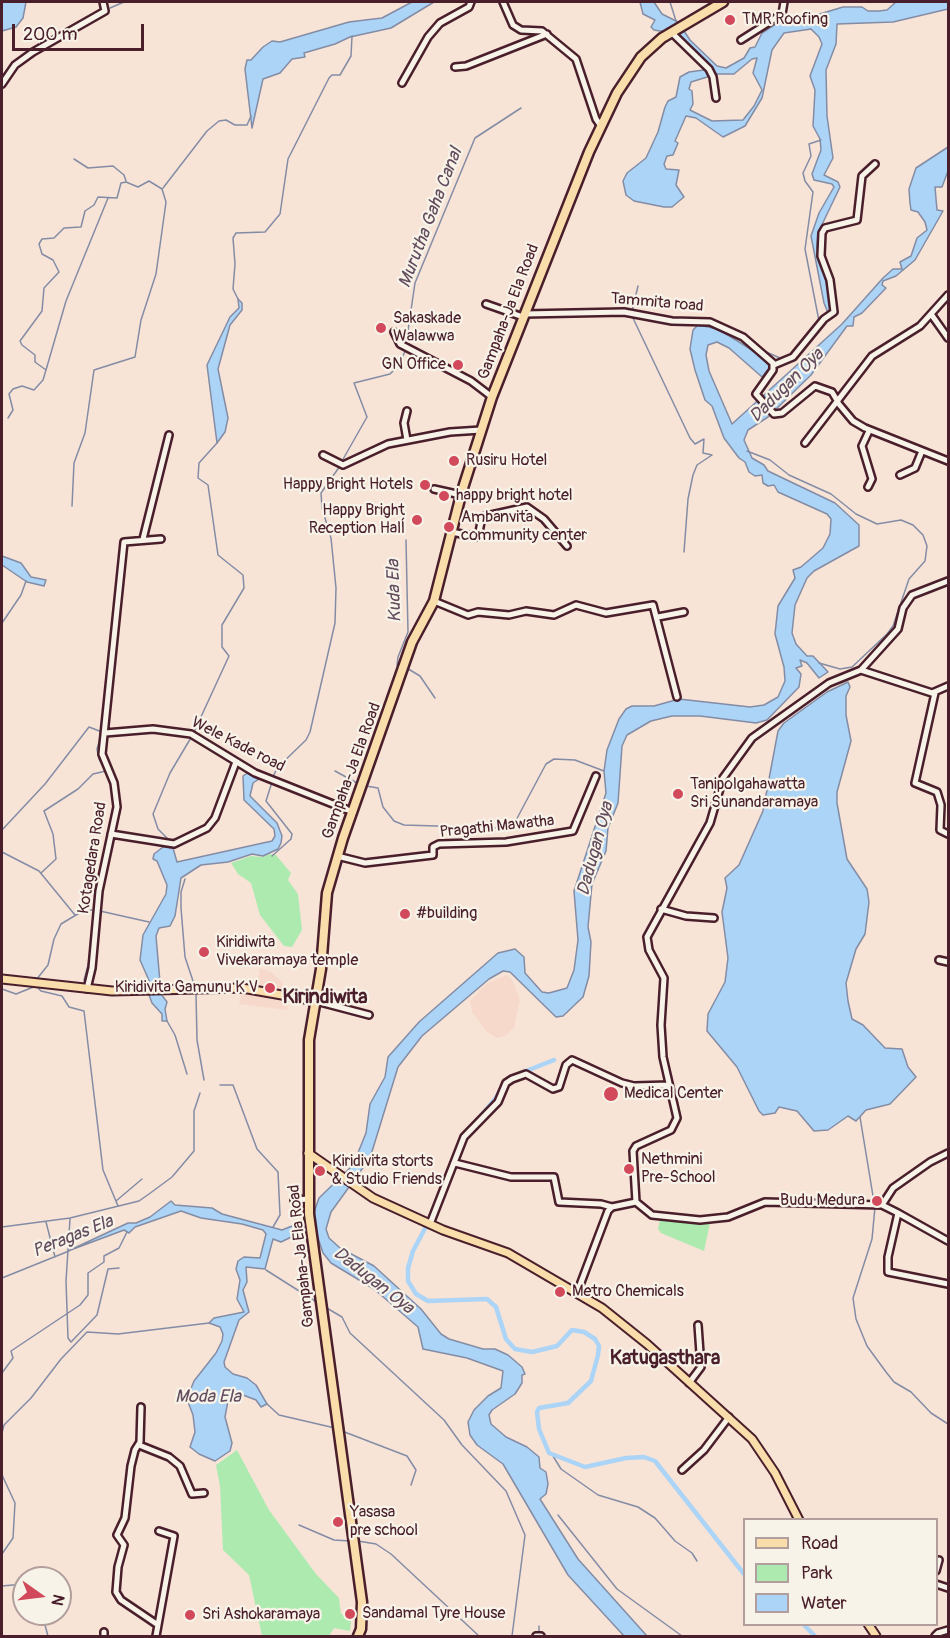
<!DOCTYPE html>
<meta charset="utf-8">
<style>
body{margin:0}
#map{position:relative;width:950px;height:1638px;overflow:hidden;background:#f7e4d7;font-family:Pangolin,sans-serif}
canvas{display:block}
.frame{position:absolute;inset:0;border:3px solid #4a1f2b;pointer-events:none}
.legend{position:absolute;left:743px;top:1518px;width:195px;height:108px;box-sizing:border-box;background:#f7f3e8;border:2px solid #b29e9c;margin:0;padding:8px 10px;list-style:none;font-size:18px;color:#4a1f2b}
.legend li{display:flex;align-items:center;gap:12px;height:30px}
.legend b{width:30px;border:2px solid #b29e9c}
.north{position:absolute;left:12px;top:1566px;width:60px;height:60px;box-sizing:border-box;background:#f7f3e8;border:2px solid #b29e9c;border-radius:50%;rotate:104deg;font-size:16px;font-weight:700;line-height:24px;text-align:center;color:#4a1f2b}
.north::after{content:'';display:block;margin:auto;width:21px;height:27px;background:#d1495b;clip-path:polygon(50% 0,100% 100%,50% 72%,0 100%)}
.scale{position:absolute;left:12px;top:24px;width:132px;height:27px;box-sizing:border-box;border:3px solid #4a1f2b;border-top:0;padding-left:8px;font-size:18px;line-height:21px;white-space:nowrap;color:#4a1f2b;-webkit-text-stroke:4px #f7f3e8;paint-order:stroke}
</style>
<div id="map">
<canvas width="950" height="1638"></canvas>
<div class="frame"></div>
<ul class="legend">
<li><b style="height:8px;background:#f9ddab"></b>Road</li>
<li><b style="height:16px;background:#adeab0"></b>Park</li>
<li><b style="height:16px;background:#abd4f6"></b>Water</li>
</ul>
<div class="north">N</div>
<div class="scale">200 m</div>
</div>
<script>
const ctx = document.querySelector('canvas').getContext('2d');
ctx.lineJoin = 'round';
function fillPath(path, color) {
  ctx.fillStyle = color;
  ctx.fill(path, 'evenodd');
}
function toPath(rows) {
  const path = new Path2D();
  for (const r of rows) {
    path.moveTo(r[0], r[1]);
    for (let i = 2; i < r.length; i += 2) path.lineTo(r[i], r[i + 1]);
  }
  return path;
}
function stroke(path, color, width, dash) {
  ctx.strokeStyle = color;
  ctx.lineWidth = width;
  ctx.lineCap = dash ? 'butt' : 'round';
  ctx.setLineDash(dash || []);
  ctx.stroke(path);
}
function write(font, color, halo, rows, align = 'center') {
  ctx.font = font + ' Pangolin,sans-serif';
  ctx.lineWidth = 4.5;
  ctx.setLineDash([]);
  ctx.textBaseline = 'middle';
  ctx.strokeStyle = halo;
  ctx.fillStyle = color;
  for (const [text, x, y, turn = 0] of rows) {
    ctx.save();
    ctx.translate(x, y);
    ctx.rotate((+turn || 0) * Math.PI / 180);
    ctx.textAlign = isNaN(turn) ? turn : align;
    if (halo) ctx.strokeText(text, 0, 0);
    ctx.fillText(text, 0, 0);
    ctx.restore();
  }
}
fillPath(toPath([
 [260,968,271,972,282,982,283,996,289,1000,287,1010,239,1004,242,991,256,991],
 [506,975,512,979,520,1000,514,1028,505,1036,496,1038,486,1031,472,1012,470,1001,486,984]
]), '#f7d9cb');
fillPath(toPath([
 [270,854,276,855,291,873,288,880,298,894,302,930,292,947,284,946,260,915,251,883,238,874,231,863,251,856,263,857],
 [667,1219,710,1223,704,1251,661,1233,658,1229,660,1220],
 [237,1450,269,1510,316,1574,339,1598,341,1614,350,1618,351,1622,350,1631,334,1628,329,1636,262,1636,249,1575,223,1550,220,1486,216,1465]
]), '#adeab0');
const water = toPath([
 [2,2,26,2,23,18,16,27,2,31,2,2],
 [412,2,434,2,391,28,350,37,335,44,304,53,305,57,292,59,280,73,263,79,252,128,245,69,247,60,251,60,263,47,272,41,280,42,349,22,382,18,412,2],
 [640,2,654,2,662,14,678,22,690,40,717,66,726,68,744,58,750,48,755,47,762,33,782,20,813,16,843,7,862,7,868,11,879,11,887,10,896,2,948,2,948,9,893,22,837,24,836,44,826,70,827,116,833,158,824,175,838,182,840,187,818,233,817,248,833,307,831,312,828,313,824,303,811,236,819,213,834,187,832,184,814,180,812,174,821,150,820,139,813,126,815,90,810,76,822,44,819,37,811,29,784,33,772,50,762,98,745,126,723,137,696,118,686,116,675,141,678,143,673,155,667,156,664,164,666,169,679,170,676,185,684,197,672,207,664,207,634,201,626,195,623,181,627,173,646,158,658,132,665,107,668,101,676,97,680,77,689,72,711,69,690,47,666,32,654,30,651,27,655,20,643,14,640,2],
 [757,58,753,73,762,90,754,106,743,120,712,121,690,110,693,104,692,91,689,89,691,82,717,74,734,74,752,59,757,58],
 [948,147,948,171,942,187,935,187,937,210,943,211,915,260,896,276,883,281,882,285,886,288,862,313,854,317,853,326,847,326,811,375,768,417,748,430,744,440,752,458,764,465,768,471,835,503,859,525,859,546,814,571,807,578,795,605,792,633,796,644,807,656,813,656,828,672,819,678,807,663,800,660,802,666,796,668,801,674,799,687,767,720,756,723,700,716,672,716,651,721,627,735,622,746,618,803,608,828,606,851,592,884,588,927,591,942,589,976,583,997,563,1016,556,1017,510,972,503,971,489,979,422,1036,398,1067,370,1158,331,1212,326,1229,329,1238,340,1248,374,1266,421,1309,441,1334,449,1339,483,1349,495,1349,508,1355,522,1367,525,1374,522,1375,522,1383,515,1394,492,1410,489,1415,491,1424,506,1437,527,1447,539,1457,540,1468,546,1472,548,1484,546,1494,540,1499,578,1559,647,1636,624,1636,568,1575,503,1464,477,1445,470,1435,468,1422,474,1410,488,1396,501,1388,503,1371,467,1358,423,1349,418,1327,374,1289,331,1263,323,1253,314,1226,281,1242,273,1239,265,1269,246,1267,247,1282,243,1290,249,1312,239,1320,224,1362,225,1367,233,1374,247,1378,256,1385,267,1404,261,1407,256,1400,230,1390,225,1417,232,1443,230,1451,215,1461,199,1454,190,1447,195,1432,193,1415,188,1402,190,1391,194,1381,216,1353,222,1341,223,1334,220,1327,209,1323,214,1318,244,1312,237,1299,240,1280,236,1269,238,1261,244,1257,260,1258,266,1234,263,1230,242,1224,201,1218,181,1211,135,1227,129,1233,124,1230,68,1251,128,1223,136,1223,150,1217,171,1201,175,1205,212,1208,222,1214,282,1230,312,1218,319,1198,353,1165,366,1133,370,1104,385,1077,388,1057,419,1022,498,953,515,949,524,957,525,973,542,992,549,993,567,988,574,970,578,940,574,891,606,793,604,771,607,750,619,719,626,709,632,706,654,706,679,699,750,707,764,705,778,697,785,681,784,667,775,634,778,606,795,578,793,570,801,567,823,548,830,534,831,519,827,514,778,492,774,485,768,486,763,483,762,475,755,476,749,472,745,462,739,458,724,438,712,406,705,400,695,370,690,349,693,330,698,325,718,329,760,355,770,367,762,377,729,348,717,342,708,345,706,355,709,371,732,424,842,324,883,278,893,269,902,269,900,262,911,256,917,238,927,230,925,222,918,212,911,210,910,203,909,189,916,168,948,147],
 [238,299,242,303,242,310,230,325,218,369,228,418,225,432,217,443,207,365,230,317,239,308,238,299],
 [2,556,21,563,31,577,46,580,44,586,27,582,2,565,2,556],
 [848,682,850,687,846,696,846,715,851,741,837,792,837,803,847,859,867,889,869,902,865,934,856,949,846,983,848,1001,852,1019,863,1025,885,1048,902,1049,908,1067,916,1077,890,1104,866,1110,856,1121,848,1116,828,1130,814,1131,797,1111,779,1107,775,1113,763,1115,759,1111,737,1067,707,1031,708,1014,725,982,728,958,722,912,727,888,725,878,739,865,763,811,778,731,784,723,827,692,848,682],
 [249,772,262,777,253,783,250,796,277,823,282,836,281,843,278,849,263,856,252,854,228,862,201,865,181,878,175,916,170,926,159,928,156,936,161,994,167,1002,165,1009,167,1021,162,1021,162,1014,152,1003,149,995,152,994,151,985,140,960,143,935,166,894,167,885,157,861,153,859,154,854,163,847,173,848,177,862,272,841,275,836,274,829,244,800,243,776,249,772]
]);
fillPath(water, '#abd4f6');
stroke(water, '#848ca5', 1.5);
stroke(toPath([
 [670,2,676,21],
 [110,8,124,2],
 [66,30,101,11],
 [2,79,8,71],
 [74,159,88,168,113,166,124,175,126,181],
 [163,188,207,131,219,121,226,120,235,125,247,125,251,116],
 [238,299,233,289,235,264,233,238,236,233,265,232,280,214,288,159,329,78,332,75,340,75,351,56,352,36],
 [632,311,638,286],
 [632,316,690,438,695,444,704,439,703,453,712,455,697,465,693,475,688,499,684,552],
 [819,321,805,249,813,192,805,181,803,173,811,156,809,144,821,140],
 [406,344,415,283,475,138,521,108],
 [764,351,780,358,792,354],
 [46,370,66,301,108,198],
 [8,418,13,410,9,394,13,389,22,386,34,390,43,380,46,370,35,362,35,355,22,345,20,341,42,311,44,288,59,272,53,260,42,254,39,244,42,239,54,238,64,228,81,227,85,211,94,205,98,197,117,198,121,183,126,182,138,187,149,181,162,189,166,202,156,274,141,320,135,357,94,370,85,433,74,463,72,506],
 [747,451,770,460,789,475,831,494,856,514,877,524,901,520,913,525,923,535,927,546,925,561,909,579,893,626,887,634,852,667,840,669,819,663],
 [342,461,367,417,354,383,390,374,399,365,406,349],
 [2,623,21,595,26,581],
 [401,666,397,665,398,657,408,632,406,540],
 [405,667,420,676,435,698],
 [194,732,229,656,222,647,222,625,244,588,243,575,218,555,208,485,198,478,199,463,217,443],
 [335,771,357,783],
 [273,777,277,768,306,740,310,732,335,623,336,588,331,538,322,508,321,493,340,466],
 [272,782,266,801,292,834,291,839,272,856],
 [366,786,378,788,383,807,394,821,404,825,501,828,514,824,546,764,554,759,575,760,604,771],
 [2,830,45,784,89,727,102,732,97,749,99,759,107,774],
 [170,841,158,829,153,814,170,773,192,736],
 [105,850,114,801],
 [2,852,39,871,75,915],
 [41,873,56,859,53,834,44,811,78,789,93,774,106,771],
 [185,879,181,892,181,908,185,957,195,987],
 [100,911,149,922],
 [91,950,96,893],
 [36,980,48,965,54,939,61,924,81,912,92,910],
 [84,980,90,958],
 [2,989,16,994,36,986,41,991,62,996,69,1007,84,1011,103,1170,118,1206],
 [196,994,197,1040,204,1080],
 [167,1021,175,1035,187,1074],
 [220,1085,233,1085,257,1149,278,1172,280,1215,273,1227],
 [860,1117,874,1202],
 [116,1201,142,1179],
 [875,1207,872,1239,853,1298,856,1319,867,1346,886,1372,894,1382,911,1392,931,1413,948,1424],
 [70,1219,66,1281,68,1338,71,1342,97,1315,108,1269,119,1268],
 [46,1222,55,1257],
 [2,1227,70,1218,139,1201,149,1194,172,1177,194,1151,194,1111,200,1093],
 [266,1270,318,1303],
 [2,1278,69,1251],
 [325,1307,342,1317,350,1333,444,1420,462,1445,506,1491,525,1535,512,1636],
 [2,1373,13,1358,11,1351,80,1305,88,1295,88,1273,104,1262,104,1256,119,1248,127,1232],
 [267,1404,279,1415,335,1428],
 [342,1431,407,1456,416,1470,411,1485],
 [2,1433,4,1425,31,1398,61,1359,87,1332,118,1334,209,1323],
 [553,1456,561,1469,598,1495,638,1507,655,1518,675,1541,692,1553,697,1561],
 [2,1475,15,1503,13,1538,2,1554],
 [558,1515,617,1589,682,1636],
 [299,1525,334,1540,350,1541],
 [358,1541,376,1544,391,1554,479,1636],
 [2,1586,24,1584],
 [42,1614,48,1636],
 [539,1634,539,1626]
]), '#848ca5', 1.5);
stroke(toPath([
 [521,1073,554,1060],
 [462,1138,496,1098,505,1081],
 [429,1221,413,1251,408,1268,408,1281,416,1294,428,1301,487,1299,496,1307,506,1339,515,1349,532,1352,557,1346,572,1330,584,1332,595,1339,599,1346,598,1355,591,1381,568,1403,539,1408,537,1412,539,1429,549,1453,585,1467,626,1458,644,1457,655,1461,744,1574],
 [803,1624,815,1636]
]), '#abd4f6', 4.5);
const minor = toPath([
 [503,2,513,25,521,30,542,31,576,59,596,119,601,126],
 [671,32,709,69,713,77,716,98],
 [741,40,782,14,784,2],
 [455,67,466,66,547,34],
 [402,83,428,37,440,23,469,7,471,2],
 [2,84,15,65,33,52,105,11,103,2],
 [486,304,523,317],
 [524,314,624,312,672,321,710,322,743,337,773,363,773,370,756,394,774,414,782,413,815,386,832,392,838,402],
 [931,314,948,338],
 [394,332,400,344,471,381,492,397],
 [774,365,793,357,824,319,834,312,830,280,821,256,822,233,825,228,857,220,862,176,875,164],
 [838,403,853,421,865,428,948,461],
 [407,411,404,423,407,440],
 [805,443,872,356,920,326,948,295],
 [323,455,343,465,388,444,450,432,481,430],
 [900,475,915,468,922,451],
 [868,487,872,479,862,446,869,431],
 [434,489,461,495],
 [451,532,478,537,482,517,527,507,544,519,567,546],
 [143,539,169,435],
 [434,601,468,615,478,612,509,615,526,611,554,615,576,605,606,613,653,605,677,697],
 [658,617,684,612],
 [861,670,932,693,948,686],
 [935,693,915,783,937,792,941,805,940,830,948,834],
 [105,733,153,729,191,734,255,773,353,812],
 [111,834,174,844,207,828,215,818,236,762],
 [337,856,365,863,433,855,433,847,439,844,506,842,573,831,596,776],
 [661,909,686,916,714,918],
 [939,960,948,962],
 [87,989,92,968,99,891,117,807,114,783,102,754,124,542,161,539],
 [316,1001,369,1015],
 [455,1163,511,1177,554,1177,559,1202,601,1204,612,1207],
 [294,1200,309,1199],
 [636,1202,633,1151,636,1146,671,1130,677,1118,663,1057,661,1025,664,978,649,950,647,937,710,823,723,778,752,738,829,683,861,670,898,629,903,608,912,595,948,581],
 [636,1202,652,1215,700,1220,728,1217,765,1202,882,1205,898,1213,888,1257,888,1272,948,1284],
 [882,1205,893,1188,930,1162,948,1153],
 [898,1213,948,1241],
 [430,1224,464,1137,498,1102,506,1083,512,1079,526,1074,553,1089,559,1087,566,1065,572,1060,622,1083,634,1086,669,1085],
 [577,1293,608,1211,612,1207,636,1202],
 [689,1383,701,1367,698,1325],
 [141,1407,140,1442,135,1450,131,1466,125,1518,117,1535,124,1545,118,1567,116,1592,121,1600,158,1625,156,1636],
 [139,1445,169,1457,180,1466,192,1494,204,1493],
 [682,1470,704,1450,729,1417],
 [936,1571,939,1560],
 [936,1584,948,1588],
 [158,1625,174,1536,159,1531],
 [104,1632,104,1636],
 [536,1636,541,1636],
 [935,1636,938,1633,948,1630]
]);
const major = toPath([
 [2,979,112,991,242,988,316,1001],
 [308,1153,373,1198,443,1230,508,1253,602,1308,647,1344,752,1439,775,1473,799,1520],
 [868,1624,876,1636]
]);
const highway = toPath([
 [358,1636,361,1629,362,1602,309,1214,309,1040,321,969,327,893,343,838,412,642,434,601,462,491,492,397,589,152,617,93,641,57,662,38,723,2]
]);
stroke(minor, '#4a1f2b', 10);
stroke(major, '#4a1f2b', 11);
stroke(highway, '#4a1f2b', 13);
stroke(minor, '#f7f3e8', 5);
stroke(major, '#f9ddab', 7);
stroke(highway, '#f9ddab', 8);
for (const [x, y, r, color] of [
 [730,20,6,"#d1495b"],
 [381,328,6,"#d1495b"],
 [458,365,6,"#d1495b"],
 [454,461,6,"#d1495b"],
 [425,485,6,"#d1495b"],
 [444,496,6,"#d1495b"],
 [417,520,6,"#d1495b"],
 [449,527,6,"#d1495b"],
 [678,794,6,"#d1495b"],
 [405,914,6,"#d1495b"],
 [204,952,6,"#d1495b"],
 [270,988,6,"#d1495b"],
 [611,1094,8,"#d1495b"],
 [629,1169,6,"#d1495b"],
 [320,1171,6,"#d1495b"],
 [877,1201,6,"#d1495b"],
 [560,1292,6,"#d1495b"],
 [338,1522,6,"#d1495b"],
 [350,1614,6,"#d1495b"],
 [190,1615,6,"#d1495b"]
]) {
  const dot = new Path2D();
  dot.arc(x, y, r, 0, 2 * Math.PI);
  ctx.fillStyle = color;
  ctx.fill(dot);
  stroke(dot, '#f7f3e8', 2);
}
write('16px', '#4a1f2b', '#f7f3e8', [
 ["TMR Roofing",742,20],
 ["Sakaskade",393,319],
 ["Walawwa",393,337],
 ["GN Office",446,365,"right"],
 ["Rusiru Hotel",466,461],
 ["Happy Bright Hotels",413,485,"right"],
 ["happy bright hotel",456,496],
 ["Happy Bright",405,511,"right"],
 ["Reception Halĺ",405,529,"right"],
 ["Ambanvita",461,518],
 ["community center",461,536],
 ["Tanipolgahawatta",690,785],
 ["Sri Sunandaramaya",690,803],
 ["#building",417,914],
 ["Kiridiwita",216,943],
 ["Vivekaramaya temple",216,961],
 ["Kiridivita Gamunu K V",258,988,"right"],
 ["Medical Center",624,1094],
 ["Nethmini",641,1160],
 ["Pre-School",641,1178],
 ["Kiridivita storts",332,1162],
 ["& Studio Friends",332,1180],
 ["Budu Medura",865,1201,"right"],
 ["Metro Chemicals",572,1292],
 ["Yasasa",350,1513],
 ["pre school",350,1531],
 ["Sandamal Tyre House",362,1614],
 ["Sri Ashokaramaya",202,1615]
], 'left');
write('16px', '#4a1f2b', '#f7f3e8', [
 ["Tammita road",657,303,5],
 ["Gampaha-Ja Ela Road",509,312,-69],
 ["Wele Kade road",238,745,27],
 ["Gampaha-Ja Ela Road",352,771,-70],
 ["Pragathi Mawatha",497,827,-6],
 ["Kotagedara Road",93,858,-81],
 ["Gampaha-Ja Ela Road",302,1256,-96]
]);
write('italic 18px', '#624c5e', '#f7f3e8', [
 ["Murutha Gaha Canal",431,218,-69],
 ["Dadugan Oya",787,386,-45],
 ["Kuda Ela",395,591,-92],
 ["Dadugan Oya",596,849,-75],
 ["Peragas Ela",73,1237,-22],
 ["Dadugan Oya",373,1281,38],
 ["Moda Ela",208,1397]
]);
write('bold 20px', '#4a1f2b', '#f7f3e8', [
 ["Kirindiwita",325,998],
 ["Katugasthara",665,1359]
]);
</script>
